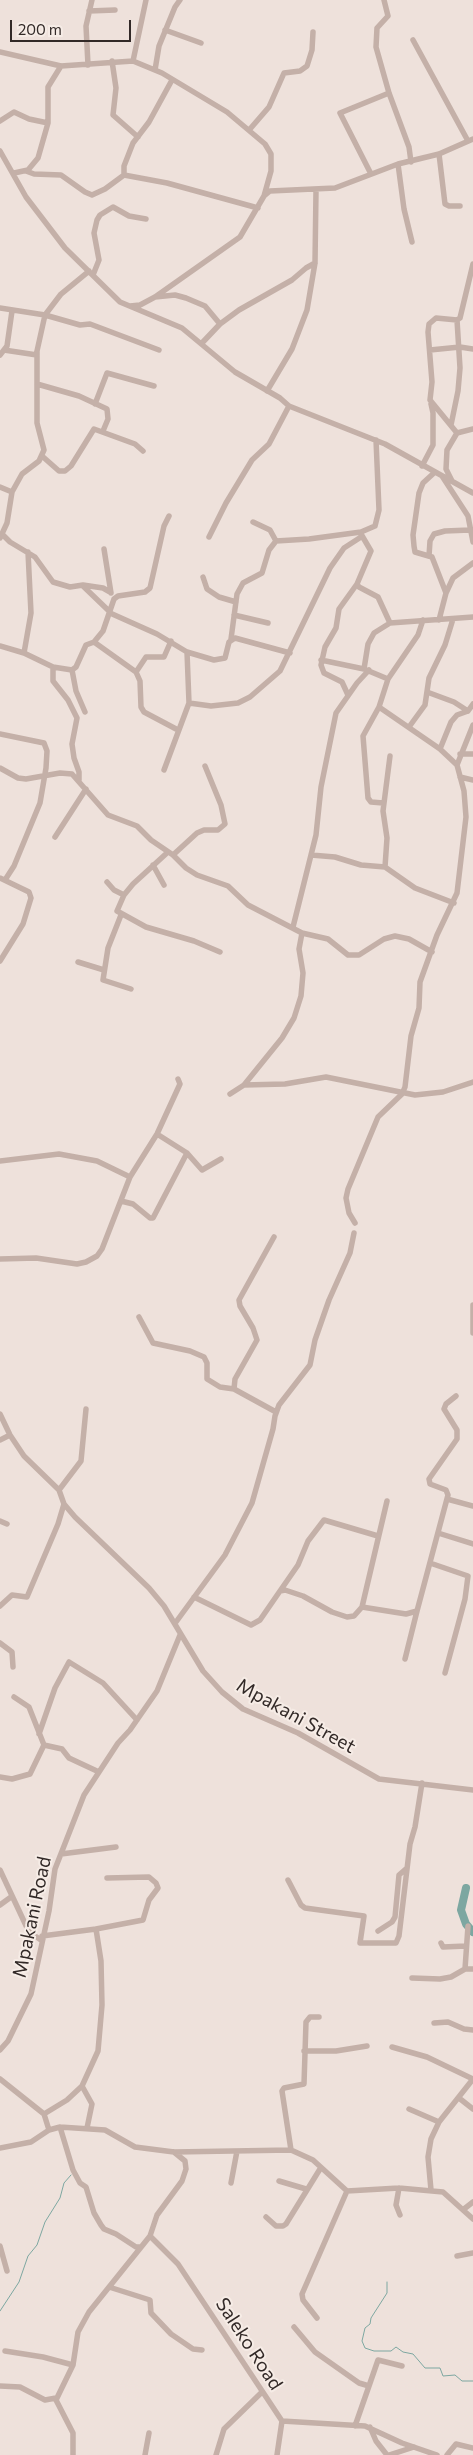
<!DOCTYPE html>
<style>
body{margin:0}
#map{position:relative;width:473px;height:2455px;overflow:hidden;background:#eee1db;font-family:Commissioner,sans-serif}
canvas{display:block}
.scale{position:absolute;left:10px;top:20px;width:121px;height:22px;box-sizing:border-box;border:2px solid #322927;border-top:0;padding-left:6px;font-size:15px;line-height:18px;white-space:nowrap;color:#322927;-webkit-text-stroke:4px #f6ece6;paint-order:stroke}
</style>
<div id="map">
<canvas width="473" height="2455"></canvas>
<div class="scale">200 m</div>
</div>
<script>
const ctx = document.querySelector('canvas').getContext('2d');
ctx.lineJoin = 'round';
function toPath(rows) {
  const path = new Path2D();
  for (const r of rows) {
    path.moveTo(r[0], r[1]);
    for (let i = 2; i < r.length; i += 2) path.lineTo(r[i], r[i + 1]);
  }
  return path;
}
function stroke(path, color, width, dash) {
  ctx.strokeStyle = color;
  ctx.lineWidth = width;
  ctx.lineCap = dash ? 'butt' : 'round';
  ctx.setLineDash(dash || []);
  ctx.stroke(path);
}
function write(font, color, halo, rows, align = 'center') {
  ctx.font = font + ' Commissioner,sans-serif';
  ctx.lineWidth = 4;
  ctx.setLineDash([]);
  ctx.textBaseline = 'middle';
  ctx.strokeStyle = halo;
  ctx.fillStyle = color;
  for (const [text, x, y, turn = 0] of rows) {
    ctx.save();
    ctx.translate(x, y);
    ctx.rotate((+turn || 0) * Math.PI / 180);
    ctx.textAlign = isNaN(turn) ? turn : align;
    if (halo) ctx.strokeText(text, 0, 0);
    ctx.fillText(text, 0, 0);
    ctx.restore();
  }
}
stroke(toPath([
 [387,2282,387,2293,371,2318,370,2324,365,2328,362,2341,365,2348,374,2351,391,2351,396,2347,403,2352,413,2354,425,2368,440,2368,443,2376,455,2375,462,2381,473,2381],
 [0,2311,19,2282,28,2256,37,2245,45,2222,60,2198,64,2183,71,2175]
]), '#7da7a1', 1);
stroke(toPath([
 [466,1888,461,1910,466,1924,473,1932]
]), '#7da7a1', 8);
stroke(toPath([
 [384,0,388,16,377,28,376,47,389,93,409,147,411,162],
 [89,11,115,10],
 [165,30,201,43],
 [413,40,468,141],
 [0,52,61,66,133,61,162,73,227,112,265,144,271,154,271,171,264,196],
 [112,61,116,88,113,115,138,137],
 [133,61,146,0],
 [88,65,86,26,92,0],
 [155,70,159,46,175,7,180,0],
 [172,80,149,122,133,143,124,166,124,175,167,183,258,208],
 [0,121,14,112,29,119,48,123],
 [250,129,269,107,284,73,300,71,307,66,312,50,313,32],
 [0,151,26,197,65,248,120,302,182,328,235,372,280,398,289,406,385,444,473,493],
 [439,154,445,204,449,206,460,206],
 [398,164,404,209,412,242],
 [26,171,34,174,61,175,85,192,92,195,105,189,124,175],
 [14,173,28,170,38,158,48,123,48,87,61,66],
 [371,174,340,113,389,93],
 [93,275,99,260,94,233,97,220,100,215,113,207,129,216,146,219],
 [155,297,175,295,186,298,205,306,220,324],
 [130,306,140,305,155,297,240,237,264,196,270,191,335,188,398,164,439,154,473,139],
 [0,308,45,315,80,325,90,324,159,350],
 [202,343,220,324,239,310,292,280,306,268,315,263],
 [4,350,37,355],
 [430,350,460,347,473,349],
 [0,355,7,346,12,311],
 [37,384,79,396,107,409,108,419,103,431],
 [267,391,292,349,307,310,315,263,316,191],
 [95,404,107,373,154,386],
 [451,425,458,391,460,368,457,320],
 [457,433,430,400,432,382,428,332,429,324,436,318,457,320,460,318,473,264],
 [42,456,59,471,65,471,71,466,94,429,135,444,143,451],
 [422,466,433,445,433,413,431,404],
 [435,472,423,483,419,493,413,535,414,546,415,552,432,557,446,593],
 [442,476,468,516,473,542],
 [452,481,446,469,447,450,457,433,473,429],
 [0,487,12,492],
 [253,522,270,530,276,541,309,539,361,532,375,526,379,510,376,440],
 [2,534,10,542,35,557,53,582,70,587,83,585,103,588,110,592],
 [361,534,371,551,357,584,359,587,378,597,390,623,473,617],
 [209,537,226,503,252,460,269,444,289,406],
 [0,538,7,523,12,492,22,474,39,461,44,450,37,423,37,351,45,315,61,294,89,271],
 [104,549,111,593],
 [429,556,430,541,434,534,445,531,470,530],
 [203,577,207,589,219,597,236,602],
 [83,586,110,612],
 [110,613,157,634,187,652,214,660,225,658,229,642,235,638,290,653],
 [234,615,268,623],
 [439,620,446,593,453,578,473,563],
 [231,639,237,594,243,583,262,573,269,550,276,541],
 [94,642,136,672,140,681,141,707,144,712,178,730],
 [0,646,24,653,53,667,72,670,76,667,86,645,94,642,103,631,114,599,118,596,145,592,150,588,164,526,169,516],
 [187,652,189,703],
 [24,653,31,613,28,552],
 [321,660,364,669,388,679],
 [53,667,53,681,68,700,77,718,72,744,74,758,79,772,79,780],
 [364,669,368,644,374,633,390,623],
 [72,670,76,691,85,712],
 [136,672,146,657,164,657,171,641],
 [427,692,454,702,468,711],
 [348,695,342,682,324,673,321,665,325,647,336,628,339,609,357,584],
 [379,707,440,749,457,765],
 [409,727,425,705,429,678,445,645,453,619],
 [0,734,44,743,47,751,46,768,40,803,14,866,5,880],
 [440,749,451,722,457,715,468,711,473,704],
 [460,754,473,754],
 [0,768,18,778,26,779,60,773,72,774,108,815,137,826,151,840,173,855,186,868,197,875,228,886,248,905,302,933,328,939,348,955,359,955,384,939,395,936,409,939,432,952],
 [164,770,189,703,211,706,238,703,250,697,280,671,330,568,344,548,361,537],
 [460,777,473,780],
 [383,803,371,802,368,798,363,736,379,707,388,679,418,635,423,620],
 [55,837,86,789],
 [168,852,133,884,124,895,117,911,146,927,194,941,220,952],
 [173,855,197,833,204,830,218,830,225,824,221,805,205,766],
 [311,855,335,857,361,865,385,867,415,888,454,903],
 [153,865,164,885],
 [385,867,387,838,383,811,390,756],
 [0,878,29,892,31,898,23,924,0,961],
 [107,882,114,890,124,895],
 [121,915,108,948,103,980,131,989],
 [293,927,316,835,321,787,336,713,357,683,369,670],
 [78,962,104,970],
 [244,1085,285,1084,326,1077,415,1095,443,1092,473,1082],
 [230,1094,244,1085,282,1038,294,1018,301,996,303,973,299,949,302,933],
 [157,1134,187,1153,202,1170,221,1159],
 [0,1161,59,1154,97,1161,130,1177],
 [121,1201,133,1204,150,1218,153,1218,187,1153],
 [355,1223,349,1213,346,1198,348,1189,378,1117,402,1094,405,1087,411,1036,419,1008,420,982,437,935,457,893,466,817,464,791,457,765,473,725],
 [274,1237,239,1300,240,1306,253,1328,257,1340,235,1379,234,1389,276,1412],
 [0,1259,36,1258,77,1264,86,1262,97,1256,102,1249,130,1177,157,1134,180,1084,178,1079],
 [473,1305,473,1333],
 [139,1317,153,1343,190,1351,204,1357,207,1363,207,1379,220,1387,234,1389],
 [0,1414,10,1435,24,1456,59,1490,64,1504,75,1517,149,1588,164,1606,203,1671,222,1692,243,1709,298,1733,379,1779,473,1790],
 [0,1440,10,1435],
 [59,1490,81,1461,86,1409],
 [447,1499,473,1506],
 [0,1521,7,1524],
 [438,1533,473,1544],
 [430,1563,468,1576,465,1599,445,1673],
 [280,1591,298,1565,308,1541,324,1520,378,1536],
 [194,1597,251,1625,260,1620,280,1591,285,1590,303,1596,332,1612,347,1617,354,1616,362,1607,387,1501],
 [0,1606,12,1595,27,1597,58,1524,64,1504],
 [362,1607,406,1614,417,1611,448,1495,446,1490,430,1484,429,1479,457,1439,457,1430,444,1409,446,1404,456,1396],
 [176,1622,225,1555,252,1503,273,1429,275,1416,279,1405,310,1365,315,1340,329,1300,350,1253,354,1233],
 [0,1643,12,1652,13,1667],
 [405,1659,417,1611],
 [14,1697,29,1707,44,1745,62,1749,69,1758,99,1772],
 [39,1734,55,1688,69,1662,103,1683,137,1720],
 [0,1777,12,1779,30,1774,44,1745],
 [61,1854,116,1847],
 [0,1870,29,1932,41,1940],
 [288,1880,301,1905,305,1908,364,1916,360,1943,396,1943,399,1936,410,1844,415,1827,422,1783],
 [0,1905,11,1897],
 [378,1931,392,1922,395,1917,399,1875,407,1868],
 [42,1936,96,1929],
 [441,1943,443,1947,466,1946],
 [465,1969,468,1926],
 [412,1978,440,1979,451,1977,465,1969,473,1969],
 [434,2023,448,2022,464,2029,473,2030],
 [392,2047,427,2057,473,2079,439,2122,431,2139,428,2157,431,2190],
 [0,2050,8,2041,31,1994,49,1911,55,1869,84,1795,118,1743,130,1730,157,1691,180,1635],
 [304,2051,336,2051,367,2046],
 [0,2079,44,2114,49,2130],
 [82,2086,92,2104,87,2128],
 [459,2098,473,2109],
 [409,2109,439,2122],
 [44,2114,67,2100,82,2086,98,2051,102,2005,101,1961,96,1929,143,1920,149,1900,158,1888,156,1883,149,1877,107,1878],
 [60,2127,73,2170,80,2183,86,2187,94,2213,101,2225,104,2229,116,2234,136,2247,141,2247],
 [0,2148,31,2142,49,2130,60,2127,105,2130,135,2147,174,2152,291,2150,313,2160,347,2191,399,2188,443,2192,473,2219],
 [291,2150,282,2091,284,2088,304,2084,306,2022,310,2017,319,2017],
 [174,2152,185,2161,186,2169,182,2181,157,2215,150,2236,178,2264,282,2421,365,2426,402,2443,437,2455],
 [279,2181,306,2189],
 [231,2183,237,2151],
 [399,2188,396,2205,400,2215],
 [464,2209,473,2202],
 [266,2217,276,2226,283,2226,286,2224,320,2169],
 [0,2246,7,2271],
 [457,2256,473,2253],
 [109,2287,150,2300,151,2313,171,2334,193,2349,202,2350],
 [317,2318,303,2300,302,2294,347,2191],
 [294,2327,315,2352,359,2383,369,2386,355,2426],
 [5,2351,43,2357,73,2365],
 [0,2386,20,2387,45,2400,56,2398],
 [369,2386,378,2360,402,2366],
 [370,2427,376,2441,387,2455],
 [73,2455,73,2433,56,2400,73,2365,78,2332,89,2312,150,2236],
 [145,2455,149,2433],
 [216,2455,224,2429,261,2393],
 [277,2455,282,2421],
 [389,2455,414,2447],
 [447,2455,456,2444,473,2448]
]), '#c4b0a8', 5.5);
write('19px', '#322927', '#f6ece6', [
 ["Mpakani Street",296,1716,29],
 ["Mpakani Road",32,1917,-78],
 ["Saleko Road",249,2344,57]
]);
</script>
